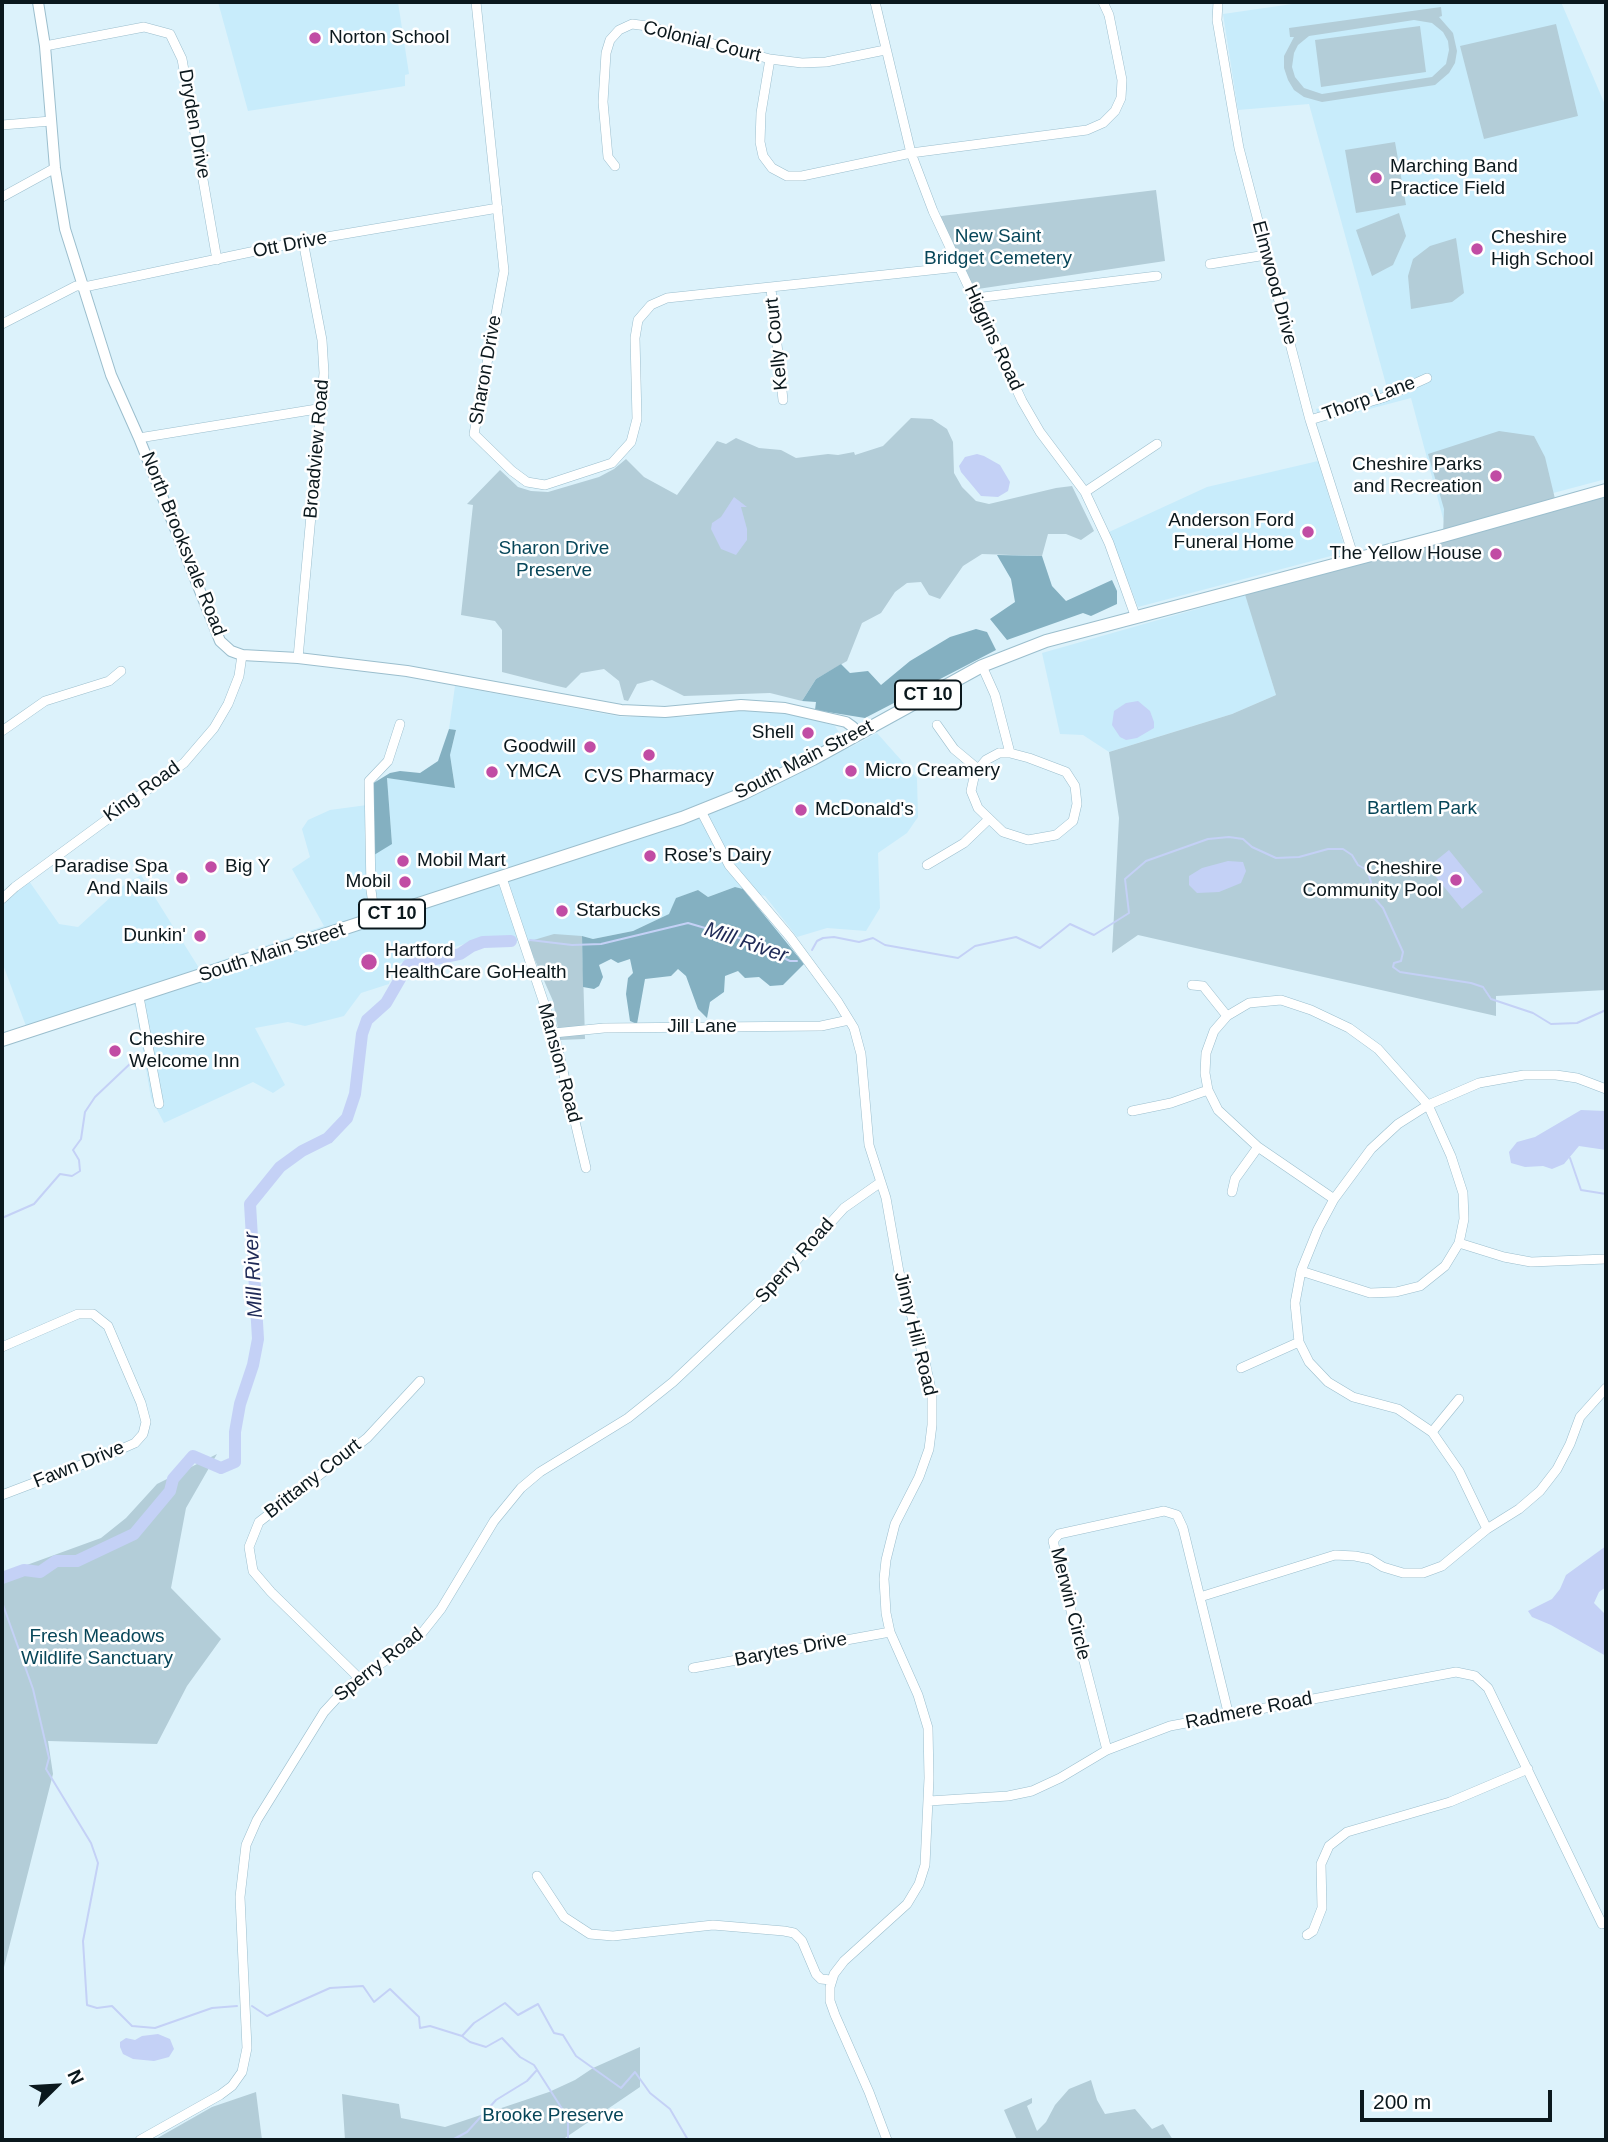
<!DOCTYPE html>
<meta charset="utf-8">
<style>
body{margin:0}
#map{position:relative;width:1608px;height:2142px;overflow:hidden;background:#dcf2fb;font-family:Helvetica,sans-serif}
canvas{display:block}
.frame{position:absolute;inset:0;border:4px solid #0b181d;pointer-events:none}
.north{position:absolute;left:21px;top:2051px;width:70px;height:70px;-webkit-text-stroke:5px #fff;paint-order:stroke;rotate:66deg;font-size:19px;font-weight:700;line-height:28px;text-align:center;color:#0b181d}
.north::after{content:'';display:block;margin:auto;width:24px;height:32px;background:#0b181d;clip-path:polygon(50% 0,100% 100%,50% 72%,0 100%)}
.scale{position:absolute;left:1360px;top:2090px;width:192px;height:32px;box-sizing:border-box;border:4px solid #0b181d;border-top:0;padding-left:9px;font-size:21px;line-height:24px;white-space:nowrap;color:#0b181d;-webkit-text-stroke:5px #fff;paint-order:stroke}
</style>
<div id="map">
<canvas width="1608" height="2142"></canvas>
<div class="frame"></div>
<div class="north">N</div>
<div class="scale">200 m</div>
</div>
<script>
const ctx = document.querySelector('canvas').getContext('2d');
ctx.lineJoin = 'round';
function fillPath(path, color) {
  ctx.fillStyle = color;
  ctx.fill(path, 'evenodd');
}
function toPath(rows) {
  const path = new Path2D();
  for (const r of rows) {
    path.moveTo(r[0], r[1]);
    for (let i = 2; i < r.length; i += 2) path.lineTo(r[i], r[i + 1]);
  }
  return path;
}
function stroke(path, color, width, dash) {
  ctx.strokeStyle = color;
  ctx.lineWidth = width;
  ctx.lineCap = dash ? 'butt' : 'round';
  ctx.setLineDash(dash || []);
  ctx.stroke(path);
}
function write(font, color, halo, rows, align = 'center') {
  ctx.font = font + ' Helvetica,sans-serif';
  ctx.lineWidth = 5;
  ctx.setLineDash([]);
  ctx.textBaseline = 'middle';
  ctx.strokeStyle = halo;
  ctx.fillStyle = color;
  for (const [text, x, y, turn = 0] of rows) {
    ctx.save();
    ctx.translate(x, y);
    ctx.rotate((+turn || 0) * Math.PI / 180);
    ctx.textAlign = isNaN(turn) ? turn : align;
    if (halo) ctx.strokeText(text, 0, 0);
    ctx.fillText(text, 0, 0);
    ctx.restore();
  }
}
fillPath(toPath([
 [218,2,398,2,409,74,405,75,405,86,248,111],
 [1306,2,1561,2,1606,107,1606,479,1444,522,1411,398,1320,422,1316,409,1387,388,1309,104,1238,110,1223,14],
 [1318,461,1346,552,1138,607,1109,532,1207,487],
 [1246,595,1276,695,1232,714,1109,752,1083,735,1060,734,1042,653],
 [455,686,622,717,687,717,725,710,760,709,788,712,835,726,849,748,877,733,917,778,918,817,907,833,878,853,880,908,866,931,827,928,797,937,765,896,735,887,708,897,698,890,677,898,669,914,633,931,593,939,582,936,527,942,485,938,393,965,389,984,361,993,344,1016,305,1026,288,1022,255,1028,285,1085,273,1093,253,1082,164,1123,151,1098,136,1010,129,992,26,1026,2,962,2,906,29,881,59,924,78,927,125,884,141,875,199,968,324,926,292,869,310,857,302,829,308,820,330,810,367,805,392,844,387,778,455,787,450,755,456,731,449,729]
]), '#c8ecfb');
fillPath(toPath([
 [1441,7,1442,16,1439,17,1453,33,1457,51,1455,63,1449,73,1435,85,1322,102,1304,97,1294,90,1288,80,1284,68,1284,56,1294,37,1290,37,1289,28],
 [1414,20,1432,23,1443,32,1448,41,1449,50,1446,64,1432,77,1322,94,1304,88,1295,77,1292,67,1294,53,1298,45,1309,36],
 [1556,24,1578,116,1484,139,1460,46],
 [1420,26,1426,72,1321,87,1315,40],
 [1395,142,1406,205,1356,213,1345,150],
 [1156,190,1165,261,971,290,933,217],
 [1399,213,1406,236,1393,265,1372,276,1356,230],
 [1456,238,1464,293,1452,302,1411,309,1408,276,1413,259,1430,246],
 [911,418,932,419,947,429,953,442,954,473,962,487,976,501,989,504,1056,488,1072,486,1094,531,1081,540,1066,534,1048,534,1042,556,982,554,963,566,940,599,929,595,921,582,907,583,895,592,881,613,862,623,847,661,816,679,802,701,770,693,684,696,652,680,637,684,628,701,624,700,619,681,604,669,581,673,566,688,553,685,502,672,502,630,495,621,461,615,473,505,467,504,500,470,518,487,531,491,548,492,599,477,614,469,626,459,644,477,677,495,717,441,726,444,736,438,759,448,781,450,796,458,828,454,838,455,854,452,855,455,883,446],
 [1499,431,1534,436,1545,457,1556,503,1606,490,1606,990,1496,996,1496,1016,1138,935,1112,953,1119,818,1109,752,1232,714,1276,695,1243,588,1443,536,1444,509,1428,454],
 [554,934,582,936,585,1039,560,1040,553,1001,527,942],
 [217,1454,186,1508,171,1588,221,1639,187,1686,157,1744,48,1741,53,1774,2,1975,2,1574,101,1538,126,1518,157,1484],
 [640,2047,640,2087,562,2140,345,2140,342,2094,399,2104,401,2118,445,2127,549,2092,575,2080,593,2068],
 [1091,2080,1097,2100,1105,2114,1135,2109,1152,2129,1163,2124,1173,2140,1017,2140,1004,2110,1032,2098,1032,2103,1027,2106,1037,2131,1046,2122,1055,2105,1069,2089],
 [256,2092,262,2140,154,2140,212,2107]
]), '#b3cdd8');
fillPath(toPath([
 [997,555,1042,556,1052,586,1066,601,1112,580,1117,591,1117,604,1091,616,1083,613,1007,640,990,619,1015,602,1011,579],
 [976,629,987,632,996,650,865,718,815,710,816,702,802,701,816,679,841,664,850,673,868,671,881,685,910,661,950,637],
 [449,729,456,730,450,755,455,788,387,778,392,844,374,855,372,784,390,773,400,771,420,773,438,761],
 [735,887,743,889,804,964,783,985,770,986,759,977,745,978,738,971,725,976,724,992,710,1002,707,1018,698,1009,686,976,678,969,671,976,645,979,637,1024,630,1021,626,994,628,978,633,973,630,959,618,963,611,959,599,965,603,977,599,986,594,989,583,987,582,936,593,939,633,931,669,914,676,898,698,890,708,897]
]), '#84b0c1');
fillPath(toPath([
 [977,454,984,456,1000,465,1010,482,1008,491,998,497,981,496,961,472,959,466,965,457],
 [734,497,747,507,741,507,747,529,747,540,736,555,721,549,711,529,712,523,721,517],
 [1138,701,1150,711,1154,722,1154,728,1137,738,1126,740,1120,737,1112,725,1114,711,1126,703],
 [1449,850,1483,892,1462,909,1428,867],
 [1228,861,1243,862,1246,871,1241,883,1219,892,1197,893,1189,885,1189,876,1202,868],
 [1581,1110,1606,1111,1606,1150,1579,1146,1564,1164,1552,1169,1543,1166,1525,1167,1511,1163,1509,1152,1517,1142,1535,1137],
 [1606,1546,1606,1587,1599,1592,1594,1603,1606,1615,1606,1656,1551,1625,1532,1617,1528,1611,1552,1599,1560,1589,1566,1575],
 [158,2034,170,2039,174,2049,169,2057,154,2061,133,2059,123,2054,120,2047,120,2042,126,2038,135,2040,142,2036]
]), '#c4d1f6');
stroke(toPath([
 [530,940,572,945,601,944,688,923,746,940,790,961,797,961],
 [812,950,817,941,823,938,834,937,859,942,873,938,885,945,958,958,975,946,1016,937,1040,948,1070,924,1094,935,1129,913,1125,879,1146,861,1208,839,1229,837,1243,839,1252,847,1276,858,1299,857,1328,849,1343,849,1352,855,1358,865,1367,870,1371,882,1368,891,1383,908,1403,952,1401,961,1394,963,1393,967,1400,972,1471,983,1483,987,1491,999,1533,1013,1551,1024,1577,1023,1606,1010],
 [1570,1158,1581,1190,1606,1194],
 [2,1218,34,1204,60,1174,72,1176,80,1171,79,1160,73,1150,81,1139,85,1112,95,1097,133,1061],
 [2,1602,33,1689,49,1758,46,1769,91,1843,98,1863,83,1941,87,2005,97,2008,112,2006,132,2026,155,2028,212,2008,237,2006],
 [252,2006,267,2016,330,1988,363,1986,374,2002,390,1989,419,2017,420,2028,430,2026,462,2036,474,2023,505,2003,518,2015,538,2004,554,2033,563,2035,576,2056,621,2088,635,2072,650,2093,670,2109,688,2140],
 [462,2036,470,2042,486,2047,502,2038,520,2057,534,2065,568,2118,568,2140],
 [452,2140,467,2132,496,2100,527,2081,536,2071]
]), '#c4d1f6', 2);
stroke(toPath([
 [2,1578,24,1570,40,1572,56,1561,77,1561,134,1534,170,1491,173,1479,193,1456,221,1468,235,1462,235,1432,240,1404,253,1365,258,1339,250,1204,280,1167,302,1151,328,1138,347,1118,355,1094,362,1034,367,1020,386,1003,408,965,460,954,472,946,483,942,511,941]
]), '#c4d1f6', 12);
const minor = toPath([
 [476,2,504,271,474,434,512,471,527,482,545,485,612,463,631,442,637,419,635,338,638,320,651,305,667,298,959,267],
 [875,2,911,153,933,211,1022,401,1040,432,1085,492,1109,543,1136,618],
 [1218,2,1217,20,1239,148,1310,420,1354,558],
 [45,46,144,27,170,34,182,59,217,260],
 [770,59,761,113,760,142,763,156,772,168,787,176,802,176,911,153,1087,130,1103,123,1115,111,1121,98,1122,80,1109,15,1103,2],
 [2,125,51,121],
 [615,166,608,157,603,102,606,53,610,40,619,30,632,24,647,26,770,59,802,63,826,62,885,50],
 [2,197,55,168],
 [1210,264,1266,255],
 [771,289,783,400],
 [975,298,1157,276],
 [2,324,76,286,89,286,303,241,498,208],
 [1310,420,1385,397,1427,378],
 [139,438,323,408],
 [1085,492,1157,444],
 [298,658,324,373,322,340,303,241],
 [982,666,995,695,1010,753],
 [937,725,954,749,978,769],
 [2,731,45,701,109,681,121,671],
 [999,753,1010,753,1029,758,1066,772,1075,786,1077,804,1073,821,1056,835,1028,840,1003,832,978,808,971,791,975,773,986,760,999,753],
 [701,811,729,865,790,937,838,1002,854,1028,861,1054,869,1145,886,1198,899,1272,925,1362,932,1394,932,1425,929,1449,919,1477,895,1524,886,1560,884,1579,886,1613,890,1632,918,1695,928,1728,929,1778,925,1865,919,1884,907,1904,844,1961,834,1974,830,1987,830,2001,835,2015,869,2092,887,2140],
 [927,865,964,843,989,819],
 [502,878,554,1033,586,1168],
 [2,899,15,887,184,763,214,728,228,704,239,676,242,655],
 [375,919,371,890,369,781,388,761,400,724],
 [1192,985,1203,986,1227,1016],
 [139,997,159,1104],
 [554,1033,604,1028,821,1026,849,1020],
 [1132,1111,1171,1103,1208,1090],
 [1232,1192,1235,1179,1258,1147],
 [1459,1243,1504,1257,1531,1262,1606,1259],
 [1301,1271,1370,1293,1396,1292,1420,1286,1445,1266,1459,1243,1464,1219,1463,1193,1451,1156,1428,1105,1378,1049,1349,1028,1311,1010,1281,1000,1249,1003,1227,1016,1214,1031,1206,1053,1205,1073,1208,1090,1218,1110,1258,1147,1334,1199],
 [2,1347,78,1314,93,1314,108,1326,141,1403,146,1422,143,1434,135,1443,110,1454,2,1495],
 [1241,1368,1299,1342],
 [1432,1432,1459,1399],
 [1487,1529,1459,1471,1432,1432,1398,1409,1353,1397,1328,1382,1309,1362,1299,1342,1295,1303,1301,1271,1318,1229,1334,1199,1371,1149,1398,1124,1428,1105,1479,1083,1524,1075,1556,1075,1577,1078,1606,1089],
 [1200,1597,1335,1555,1355,1556,1370,1559,1383,1567,1403,1573,1423,1573,1442,1566,1487,1529,1519,1509,1540,1491,1557,1469,1570,1444,1580,1417,1606,1388],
 [693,1668,890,1632],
 [359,1678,271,1592,253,1571,249,1547,259,1522,367,1438,420,1381],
 [1107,1750,1053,1541,1059,1534,1164,1511,1177,1515,1183,1528,1229,1716],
 [929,1801,1008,1796,1032,1791,1060,1778,1107,1750,1170,1726,1456,1672,1475,1676,1488,1688,1602,1924],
 [537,1876,564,1917,590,1934,613,1936,713,1925,784,1931,794,1933,802,1941,816,1974,821,1979,831,1980],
 [1307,1935,1313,1931,1322,1908,1321,1864,1329,1846,1347,1832,1450,1802,1528,1769],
 [140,2140,220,2095,232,2086,242,2072,247,2048,240,1897,246,1845,257,1820,324,1712,347,1687,418,1638,441,1609,494,1521,521,1488,540,1472,628,1418,673,1382,765,1295,844,1208,881,1182]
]);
const major = toPath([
 [38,2,45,46,55,168,65,229,111,375,139,438,220,641,231,651,242,655,298,658,407,671,621,710,665,712,741,705,785,708,846,722,853,727,855,735]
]);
const highway = toPath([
 [2,1040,682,818,742,794,813,759,982,666,1046,641,1443,536,1606,490]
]);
stroke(minor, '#9bbecd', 10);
stroke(major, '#9bbecd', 12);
stroke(highway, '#9bbecd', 14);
stroke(minor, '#fff', 9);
stroke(major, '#fff', 10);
stroke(highway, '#fff', 12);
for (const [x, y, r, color] of [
 [315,38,7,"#c14ca4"],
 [1376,178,7,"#c14ca4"],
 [1477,249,7,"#c14ca4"],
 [1496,476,7,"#c14ca4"],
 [1308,532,7,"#c14ca4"],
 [1496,554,7,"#c14ca4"],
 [808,733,7,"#c14ca4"],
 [590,747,7,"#c14ca4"],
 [649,755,7,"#c14ca4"],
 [851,771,7,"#c14ca4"],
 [492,772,7,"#c14ca4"],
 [801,810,7,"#c14ca4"],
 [650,856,7,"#c14ca4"],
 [403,861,7,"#c14ca4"],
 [211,867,7,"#c14ca4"],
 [182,878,7,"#c14ca4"],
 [1456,880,7,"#c14ca4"],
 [405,882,7,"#c14ca4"],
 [562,911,7,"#c14ca4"],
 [200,936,7,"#c14ca4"],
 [369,962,9,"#c14ca4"],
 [115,1051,7,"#c14ca4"]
]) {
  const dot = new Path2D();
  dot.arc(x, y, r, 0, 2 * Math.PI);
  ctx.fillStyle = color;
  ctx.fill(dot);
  stroke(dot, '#fff', 2.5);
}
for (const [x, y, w] of [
 [928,695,66],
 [392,914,66]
]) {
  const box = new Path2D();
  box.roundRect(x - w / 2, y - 14.5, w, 29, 5);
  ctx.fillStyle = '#fff';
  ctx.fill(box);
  stroke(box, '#0b181d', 2);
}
write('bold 18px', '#0b181d', null, [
 ["CT 10",928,695],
 ["CT 10",392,914]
]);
write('19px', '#0b181d', '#fff', [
 ["Norton School",329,38],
 ["Marching Band",1390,167],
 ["Practice Field",1390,189],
 ["Cheshire",1491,238],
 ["High School",1491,260],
 ["Cheshire Parks",1482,465,"right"],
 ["and Recreation",1482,487,"right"],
 ["Anderson Ford",1294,521,"right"],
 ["Funeral Home",1294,543,"right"],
 ["The Yellow House",1482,554,"right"],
 ["Shell",794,733,"right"],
 ["Goodwill",576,747,"right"],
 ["Micro Creamery",865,771],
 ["YMCA",506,772],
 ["CVS Pharmacy",649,777,"center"],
 ["McDonald's",815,810],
 ["Rose’s Dairy",664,856],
 ["Mobil Mart",417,861],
 ["Paradise Spa",168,867,"right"],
 ["And Nails",168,889,"right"],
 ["Big Y",225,867],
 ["Cheshire",1442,869,"right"],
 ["Community Pool",1442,891,"right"],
 ["Mobil",391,882,"right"],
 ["Starbucks",576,911],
 ["Dunkin'",186,936,"right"],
 ["Hartford",385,951],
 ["HealthCare GoHealth",385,973],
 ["Cheshire",129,1040],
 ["Welcome Inn",129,1062]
], 'left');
write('19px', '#0b181d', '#fff', [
 ["Colonial Court",702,42,14],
 ["Dryden Drive",194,124,80],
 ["Ott Drive",290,245,-11],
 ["Elmwood Drive",1274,283,75],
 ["Higgins Road",993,338,65],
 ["Kelly Court",777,344,-96],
 ["Sharon Drive",486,370,-80],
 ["Thorp Lane",1369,399,-20],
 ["Broadview Road",317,449,-85],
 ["North Brooksvale Road",183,544,68],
 ["South Main Street",804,760,-27],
 ["King Road",142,792,-36],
 ["South Main Street",272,953,-18],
 ["Jill Lane",702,1027],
 ["Mansion Road",559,1063,75],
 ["Sperry Road",795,1261,-48],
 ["Jinny Hill Road",915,1334,76],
 ["Fawn Drive",79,1465,-22],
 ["Brittany Court",313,1479,-38],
 ["Merwin Circle",1070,1604,76],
 ["Barytes Drive",791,1650,-11],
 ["Sperry Road",379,1665,-38],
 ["Radmere Road",1249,1711,-11]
]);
write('19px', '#074659', '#fff', [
 ["New Saint",998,237],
 ["Bridget Cemetery",998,259],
 ["Sharon Drive",554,549],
 ["Preserve",554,571],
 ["Bartlem Park",1422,809],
 ["Fresh Meadows",97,1637],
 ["Wildlife Sanctuary",97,1659],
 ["Brooke Preserve",553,2116]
]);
write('italic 21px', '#1f2a57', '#fff', [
 ["Mill River",746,943,19],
 ["Mill River",254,1275,-93]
]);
</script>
